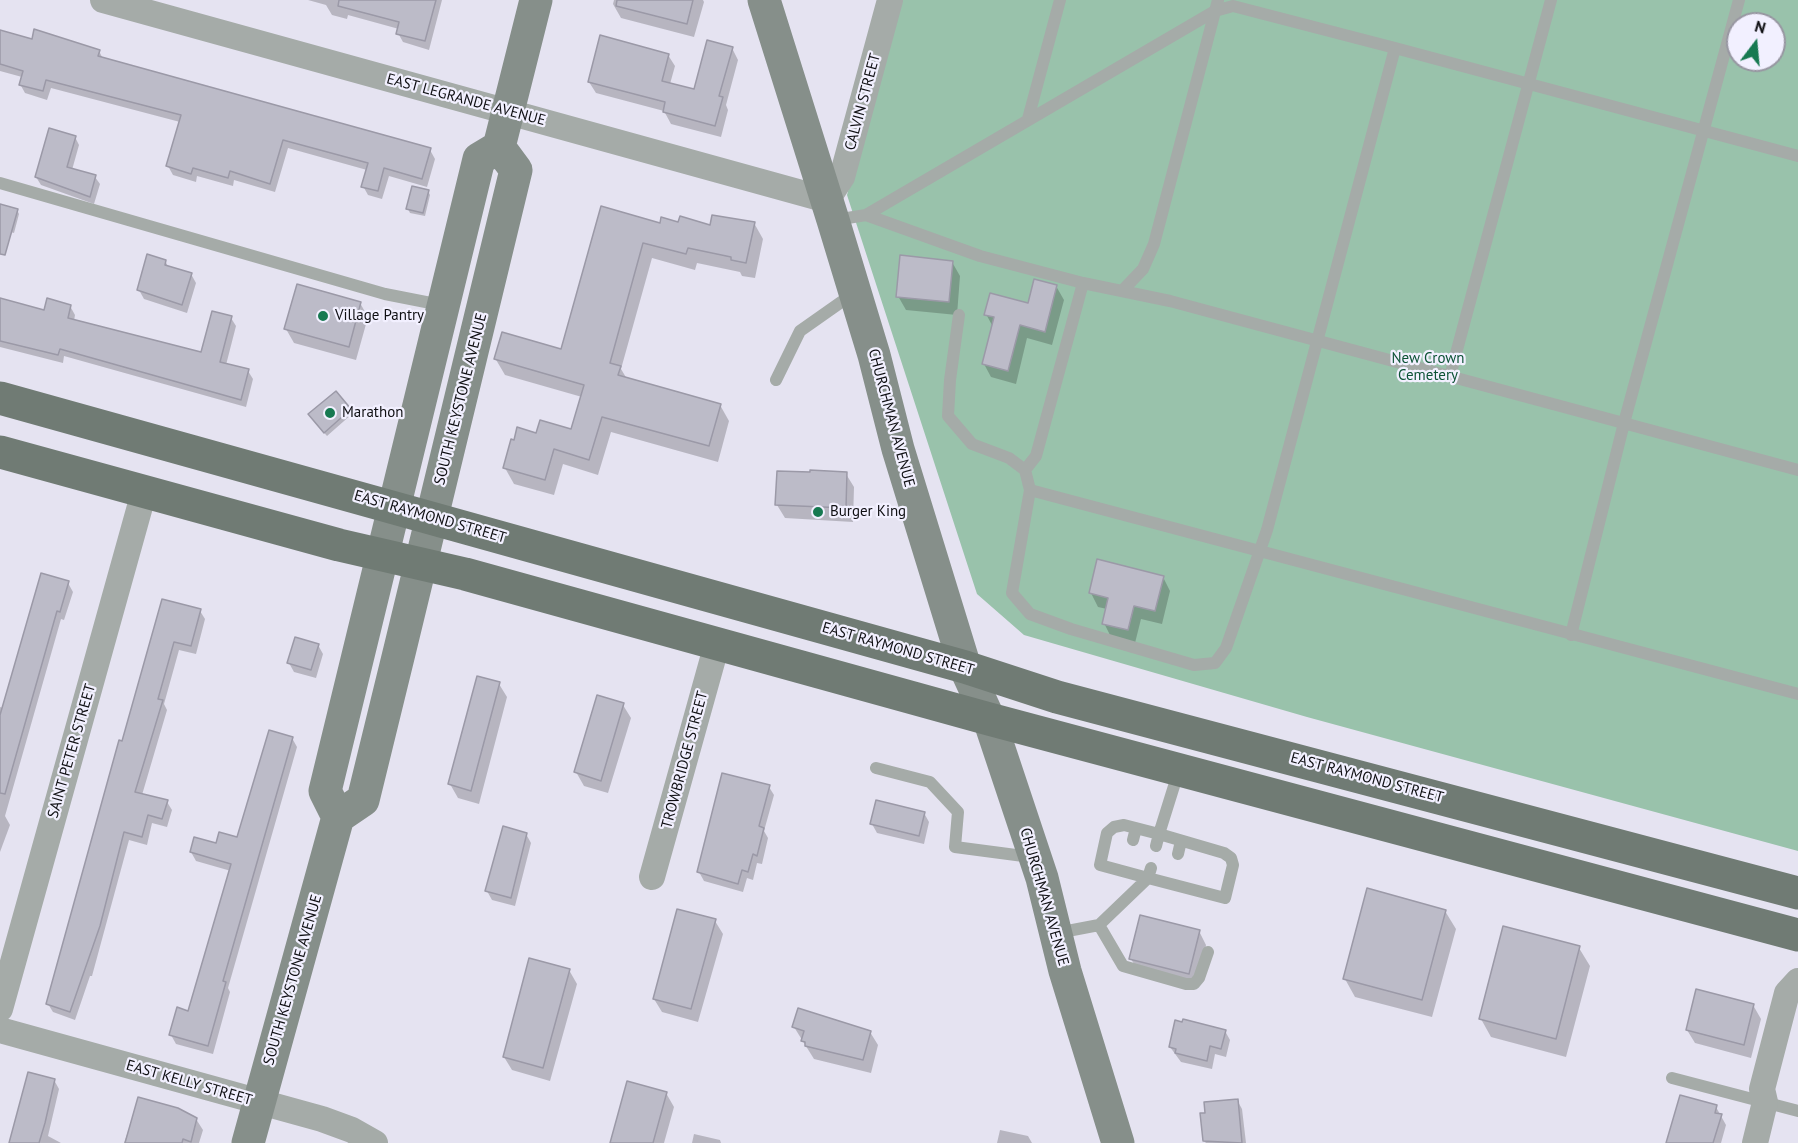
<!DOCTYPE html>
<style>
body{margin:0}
#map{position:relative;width:1798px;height:1143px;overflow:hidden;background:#e5e3f1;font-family:"PT Sans",sans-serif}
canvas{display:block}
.north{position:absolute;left:1726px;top:12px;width:60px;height:60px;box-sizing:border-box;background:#f2f0ff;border:2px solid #9796a1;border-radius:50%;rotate:16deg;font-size:16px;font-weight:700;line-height:24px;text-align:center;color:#0f0f13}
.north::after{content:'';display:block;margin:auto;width:21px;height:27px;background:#177951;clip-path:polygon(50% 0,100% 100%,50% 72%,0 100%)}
</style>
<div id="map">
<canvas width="1798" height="1143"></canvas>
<div class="north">N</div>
</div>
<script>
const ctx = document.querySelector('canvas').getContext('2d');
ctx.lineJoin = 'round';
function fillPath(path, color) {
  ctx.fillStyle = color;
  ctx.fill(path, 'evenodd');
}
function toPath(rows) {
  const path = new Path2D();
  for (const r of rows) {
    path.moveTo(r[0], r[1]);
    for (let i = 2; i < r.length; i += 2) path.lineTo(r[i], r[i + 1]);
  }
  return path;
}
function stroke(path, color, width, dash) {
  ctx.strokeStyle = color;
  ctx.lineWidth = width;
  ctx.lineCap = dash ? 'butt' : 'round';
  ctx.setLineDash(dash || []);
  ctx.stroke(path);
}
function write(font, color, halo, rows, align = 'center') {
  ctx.font = font + ' "PT Sans",sans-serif';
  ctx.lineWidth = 4.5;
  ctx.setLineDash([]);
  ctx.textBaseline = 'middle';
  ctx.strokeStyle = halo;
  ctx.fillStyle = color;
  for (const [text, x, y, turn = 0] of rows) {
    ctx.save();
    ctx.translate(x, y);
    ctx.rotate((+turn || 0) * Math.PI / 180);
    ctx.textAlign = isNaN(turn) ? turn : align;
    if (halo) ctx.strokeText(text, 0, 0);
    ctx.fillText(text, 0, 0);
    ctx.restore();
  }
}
fillPath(toPath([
 [901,0,1798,0,1798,851,1307,717,1024,635,977,594,847,195],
 [1738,24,1774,24,1774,60,1738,60]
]), '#99c2ab');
fillPath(toPath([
 [308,0,442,0,429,50,403,42,398,33,399,29,348,15,347,19,332,15,326,5],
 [614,0,703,0,704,2,694,37,621,18,613,4],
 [0,31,33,41,99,51,103,59,430,150,435,159,427,187,389,176,382,199,368,195,363,186,367,170,288,148,275,192,234,180,233,186,197,176,196,182,173,175,168,166,180,122,51,88,47,100,25,93,20,84,22,77,0,71],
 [732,48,738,60,726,105,728,110,721,137,671,124,664,111,596,93,589,82,668,55,675,66,670,84,695,91],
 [75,137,79,145,72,170,95,177,100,184,94,204,41,185,36,177],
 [428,191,430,195,425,216,410,213,408,209],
 [0,205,17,210,19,214,14,233,0,229],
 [602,208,661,225,711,227,754,223,763,239,755,278,742,276,740,272,697,263,695,270,652,258,621,369,627,379,720,405,729,421,718,462,611,432,598,475,563,464,554,495,514,484,505,468,537,435,572,431,582,397,505,375,495,358,562,351],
 [165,261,169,268,191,274,196,283,187,313,144,299,139,290],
 [952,262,960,276,957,315,906,310,898,296],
 [1056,286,1064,300,1052,345,1027,338,1016,384,991,377,984,364,993,327,986,314,1029,305],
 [0,303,45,312,70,306,75,315,74,321,202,353,231,318,236,326,226,365,248,371,253,379,246,407,64,356,63,363,0,347],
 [360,303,368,317,356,360,294,343,286,329],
 [336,393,352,414,327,436,312,419],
 [846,474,854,487,853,522,785,518,777,505],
 [1163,577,1170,591,1162,624,1141,619,1135,643,1111,637,1104,623,1107,609,1098,607,1091,593],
 [68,583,73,592,64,620,61,619,5,816,10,825,0,852,0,707,3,708],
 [163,601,200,611,205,619,196,654,179,650,164,704,167,710,142,795,167,802,172,810,167,827,152,823,147,845,129,840,92,976,90,976,75,1020,53,1012,48,1004],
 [318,645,323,654,316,678,294,672,289,663],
 [499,684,507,697,479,804,458,798,450,784],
 [623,705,631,718,608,793,584,786,576,772],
 [292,738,297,747,228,988,230,992,213,1054,176,1044,171,1035,189,1013,231,871,196,861,191,852,238,839],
 [769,787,774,795,764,831,768,838,762,864,757,863,753,880,747,878,743,892,704,881,699,872],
 [924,813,929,822,924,844,877,833,872,824],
 [526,834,531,843,515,906,492,900,487,891],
 [1445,911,1456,929,1432,1017,1355,997,1345,979],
 [715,921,723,934,698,1022,662,1012,654,999],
 [1199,931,1206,945,1196,987,1139,972,1131,959],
 [1579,948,1590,966,1566,1057,1491,1037,1481,1019],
 [569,970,577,984,550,1081,512,1070,504,1057],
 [1753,1005,1761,1019,1751,1058,1695,1043,1687,1030],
 [794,1027,870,1032,878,1045,871,1073,814,1059],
 [1225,1031,1230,1040,1226,1057,1215,1054,1212,1069,1181,1062,1170,1047],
 [54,1080,59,1089,48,1136,61,1143,9,1143],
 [666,1093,674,1107,664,1143,612,1143],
 [139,1099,196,1119,203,1130,199,1143,124,1143],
 [1237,1100,1242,1109,1246,1143,1206,1143,1204,1141],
 [1716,1107,1726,1125,1721,1143,1667,1143],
 [1000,1130,1028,1136,1032,1143,997,1143],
 [694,1134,720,1140,721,1143,692,1143]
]), '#0003');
const building = toPath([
 [339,0,436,0,425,41,396,34,399,22,338,6,339,0],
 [617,0,693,0,687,24,616,6,617,0],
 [34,29,100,50,98,56,431,148,422,179,384,168,378,191,361,187,368,163,283,140,270,184,230,171,228,178,193,168,191,174,166,166,181,115,46,80,43,91,19,85,23,71,0,64,0,30,32,39,34,29],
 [600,35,669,54,662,81,694,89,707,40,733,47,719,96,723,97,715,126,663,112,665,102,588,82,600,35],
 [49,128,76,136,67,167,96,175,90,197,35,177,49,128],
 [412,186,429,190,423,213,406,209,412,186],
 [0,204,18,209,5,255,0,254,0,204],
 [601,206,660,223,661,217,678,222,680,216,710,225,712,215,755,222,746,263,731,260,731,257,688,248,686,254,643,243,610,363,621,366,618,375,721,404,709,446,602,417,589,460,554,449,545,480,503,468,511,439,514,440,517,427,536,433,540,420,571,429,584,385,494,359,502,332,561,349,601,206],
 [147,254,166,260,165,265,192,273,182,305,137,290,147,254],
 [900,255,953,261,949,302,896,297,900,255],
 [1034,279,1057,285,1045,332,1020,325,1008,371,982,364,994,317,984,315,990,293,1028,303,1034,279],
 [297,284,361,302,349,347,284,329,297,284],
 [0,298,44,310,47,298,71,305,68,318,201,352,212,311,232,316,220,362,249,369,241,400,60,349,58,355,0,341,0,298],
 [336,391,351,409,324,433,308,414,336,391],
 [810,470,847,472,846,508,775,505,777,471,810,472,810,470],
 [1097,559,1164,576,1155,611,1134,606,1128,630,1102,624,1108,598,1089,593,1097,559],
 [41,573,69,581,60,612,57,611,5,794,0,793,0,715,41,573],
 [162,599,201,609,191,646,174,642,158,699,163,700,135,792,168,800,162,819,148,815,142,837,124,832,100,926,70,1012,46,1004,119,740,122,741,162,599],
 [295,637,319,644,311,670,287,663,295,637],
 [477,676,500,682,471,791,448,784,477,676],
 [597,695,624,703,601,781,574,772,597,695],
 [269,730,293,737,223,981,226,982,208,1046,169,1035,177,1007,188,1011,231,864,190,852,194,837,216,843,219,832,237,837,269,730],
 [722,773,770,785,759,826,764,828,757,856,753,854,748,872,742,870,738,884,697,872,722,773],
 [876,800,925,812,919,836,870,824,876,800],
 [503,826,527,833,511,898,485,891,503,826],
 [1367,888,1446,910,1422,1000,1343,979,1367,888],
 [677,909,716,919,691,1009,653,999,677,909],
 [1140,915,1200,930,1189,974,1129,959,1140,915],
 [1503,926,1580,946,1556,1039,1479,1019,1503,926],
 [529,958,570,969,543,1068,503,1057,529,958],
 [1696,989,1754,1004,1744,1045,1686,1030,1696,989],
 [798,1008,871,1031,863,1060,805,1046,805,1042,801,1041,804,1031,792,1027,798,1008],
 [1183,1019,1226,1030,1221,1049,1210,1046,1207,1061,1175,1053,1176,1049,1169,1047,1175,1020,1182,1022,1183,1019],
 [28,1072,55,1079,45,1123,39,1143,9,1143,28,1072],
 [627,1081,667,1092,653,1143,610,1143,627,1081],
 [1680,1095,1717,1105,1715,1113,1722,1114,1713,1143,1666,1143,1680,1095],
 [138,1097,178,1108,197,1118,191,1142,183,1139,182,1143,125,1143,138,1097],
 [1238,1099,1242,1143,1203,1141,1200,1113,1205,1113,1204,1102,1238,1099]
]);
fillPath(building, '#bcbbc8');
stroke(building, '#9b99a7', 1.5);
stroke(toPath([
 [1028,119,1060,0],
 [0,183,385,294,441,305],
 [866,215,1215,11,1233,6,1395,48],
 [835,220,866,215,980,256,1083,283,1036,456,1025,470],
 [1083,283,1170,301,1798,470],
 [1122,291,1143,269,1154,244,1218,0],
 [959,315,950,380,948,416,972,444,1009,458,1025,470,1030,490,1012,593,1030,614,1071,629,1194,665,1215,663,1226,648,1267,530,1395,48,1798,156],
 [1450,376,1551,0],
 [776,380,800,331,854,293],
 [1030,490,1798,694],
 [1571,635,1624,423,1739,0],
 [876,768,930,782,958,812,955,847,1031,857],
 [1133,840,1136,828],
 [1178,854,1181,841],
 [1151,868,1148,878,1100,865,1107,833,1114,827,1124,825,1159,834,1156,846],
 [1099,925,1123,966,1186,984,1194,984,1199,978,1208,952],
 [1057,933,1099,925,1148,878,1225,898,1233,865,1231,858,1224,853,1159,834,1179,770],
 [1672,1078,1798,1111]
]), '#a5aba8', 12);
stroke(toPath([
 [103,0,827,200,842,177,890,0],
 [652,877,717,644],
 [0,1009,144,492],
 [0,1030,322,1119,352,1130,375,1143],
 [1755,1143,1765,1102,1762,1089,1787,993,1798,981]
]), '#a5aba8', 26);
stroke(toPath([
 [764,0,833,220,874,355,898,449,965,667,989,719,1042,878,1065,971,1118,1143],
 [338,817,363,800,400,649,516,170,499,147],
 [248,1143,338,817,325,791,479,159,499,147,536,0]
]), '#868f8a', 33);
stroke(toPath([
 [0,398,965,667,1057,697,1798,893],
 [0,452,339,545,465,574,989,719,1798,935]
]), '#707b74', 33);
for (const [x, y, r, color] of [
 [323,316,6,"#177951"],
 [330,413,6,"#177951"],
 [818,512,6,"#177951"]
]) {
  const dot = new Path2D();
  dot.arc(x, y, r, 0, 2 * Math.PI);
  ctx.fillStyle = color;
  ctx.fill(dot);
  stroke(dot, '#f2f0ff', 2);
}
write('15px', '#0f0f13', '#f2f0ff', [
 ["EAST LEGRANDE AVENUE",466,100,15],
 ["CALVIN STREET",863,102,-75],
 ["SOUTH KEYSTONE AVENUE",461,399,-76],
 ["CHURCHMAN AVENUE",891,418,75],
 ["EAST RAYMOND STREET",430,517,16],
 ["EAST RAYMOND STREET",898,649,16],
 ["SAINT PETER STREET",72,751,-74],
 ["TROWBRIDGE STREET",685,760,-75],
 ["EAST RAYMOND STREET",1367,778,15],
 ["CHURCHMAN AVENUE",1044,897,74],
 ["SOUTH KEYSTONE AVENUE",293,980,-74],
 ["EAST KELLY STREET",189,1083,16]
]);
write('15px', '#0f0f13', '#f2f0ff', [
 ["Village Pantry",335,316],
 ["Marathon",342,413],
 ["Burger King",830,512]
], 'left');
write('15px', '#0d5336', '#f2f0ff', [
 ["New Crown",1428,359],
 ["Cemetery",1428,376]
]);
</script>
